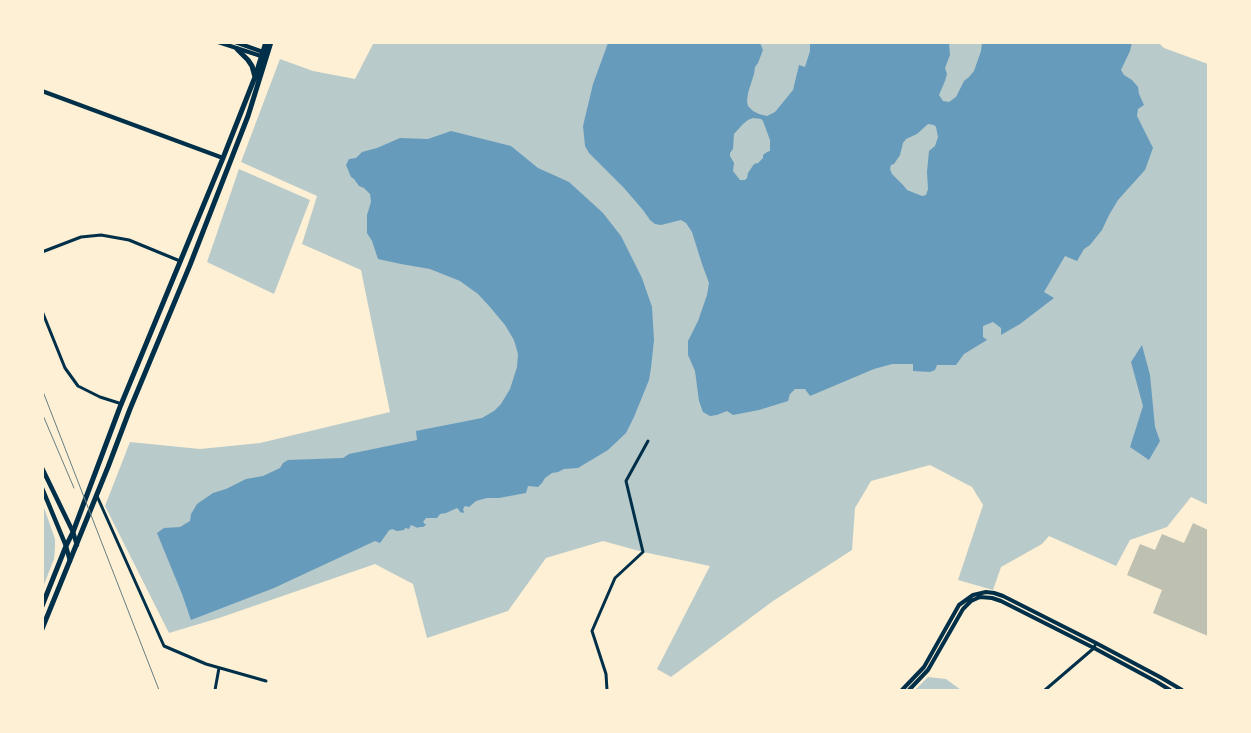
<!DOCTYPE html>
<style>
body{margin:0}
#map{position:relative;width:1251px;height:733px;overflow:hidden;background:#fdf0d5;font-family:Overpass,sans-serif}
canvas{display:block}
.frame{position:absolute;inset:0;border:44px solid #fdf0d5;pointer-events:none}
</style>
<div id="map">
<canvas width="1251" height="733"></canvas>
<div class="frame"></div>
</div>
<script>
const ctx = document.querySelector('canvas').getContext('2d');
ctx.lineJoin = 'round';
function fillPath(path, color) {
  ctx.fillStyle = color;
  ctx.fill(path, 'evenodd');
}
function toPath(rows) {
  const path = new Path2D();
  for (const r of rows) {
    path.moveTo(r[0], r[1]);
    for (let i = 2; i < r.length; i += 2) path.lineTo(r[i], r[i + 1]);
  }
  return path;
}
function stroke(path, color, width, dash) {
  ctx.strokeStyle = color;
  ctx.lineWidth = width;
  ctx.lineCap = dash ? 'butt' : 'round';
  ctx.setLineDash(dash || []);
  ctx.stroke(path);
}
fillPath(toPath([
 [374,42,1158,42,1164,48,1208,64,1208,505,1191,497,1167,527,1130,540,1116,566,1049,536,1042,544,1001,567,993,590,958,580,983,505,972,487,930,465,871,481,855,508,852,550,773,601,671,677,657,669,710,566,643,552,603,541,546,558,508,611,427,638,413,584,375,564,219,618,169,633,105,506,130,442,200,449,260,443,390,412,361,270,302,244,317,196,241,162,280,59,313,71,355,79],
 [239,169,310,200,274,294,207,262],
 [43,505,55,539,55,549,54,559,43,587],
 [928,677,946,679,961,690,915,690]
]), '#b9caca');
fillPath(toPath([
 [1132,42,1130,51,1121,70,1124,75,1132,80,1138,87,1139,94,1144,105,1138,109,1137,116,1153,148,1145,170,1118,200,1109,215,1102,230,1090,245,1084,249,1077,261,1065,256,1044,292,1054,298,1020,324,1001,335,1001,328,993,322,983,326,983,337,987,340,964,354,956,365,937,365,935,370,930,372,913,371,913,364,892,364,874,369,810,396,805,389,795,389,790,394,788,401,759,410,733,415,727,411,717,415,710,416,703,412,699,401,695,371,688,355,688,341,698,321,707,295,709,283,702,264,692,232,686,223,681,220,661,225,655,224,650,220,643,210,624,188,589,153,585,146,583,126,593,84,608,43,760,43,763,50,758,63,755,67,754,74,748,93,747,101,748,106,753,111,759,114,767,116,775,112,793,90,799,65,805,67,810,51,810,43,949,43,950,55,945,68,947,74,945,81,939,95,943,101,949,102,956,97,964,81,969,77,974,71,981,51,982,43],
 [753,118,761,119,763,121,770,140,770,151,767,152,763,155,763,158,758,163,754,164,748,173,747,178,745,180,740,180,733,171,734,163,730,156,730,153,733,149,734,134,743,124,748,120],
 [928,124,934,125,936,127,938,137,935,146,929,151,927,172,928,189,926,195,922,196,907,190,903,185,892,174,890,169,891,165,894,164,900,155,903,143,906,139,917,134],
 [451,131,511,146,538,168,569,182,603,213,621,236,642,278,652,307,654,340,651,368,649,380,634,417,626,433,608,450,578,468,564,469,558,472,552,473,545,478,542,483,538,487,528,486,526,493,499,498,487,498,476,501,469,507,465,506,463,509,464,512,463,513,460,512,459,510,457,508,446,513,440,514,437,518,426,518,423,522,426,525,423,527,419,527,418,528,411,525,409,529,405,528,404,530,397,531,392,529,388,531,388,532,380,543,375,541,274,588,191,620,182,594,157,533,164,528,180,527,190,521,191,514,197,504,213,493,226,489,246,479,263,476,280,468,283,463,288,460,343,458,349,454,417,440,416,431,482,418,494,411,501,404,510,389,517,367,518,354,514,340,505,325,490,307,478,294,460,281,430,269,401,264,378,259,372,241,367,233,367,215,371,202,370,194,364,188,359,186,354,179,351,177,346,165,349,159,356,158,362,152,377,148,400,138,428,139],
 [1142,345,1150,375,1155,427,1160,441,1149,460,1130,447,1143,406,1131,362]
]), '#669bbc');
fillPath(toPath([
 [1193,523,1208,530,1208,636,1153,613,1162,590,1127,575,1140,544,1155,550,1162,534,1184,543]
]), '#bec0b2');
stroke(toPath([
 [42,252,81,237,101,235,129,240,180,261],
 [42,311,65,368,78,386,100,397,122,404],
 [97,496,164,646,206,664,266,681],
 [215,690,219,668],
 [607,690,606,674,592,631,615,578,643,552,626,481,648,441],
 [1045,690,1094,648,1096,643]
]), '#003049', 3);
stroke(toPath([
 [218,42,264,57],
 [235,42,263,52],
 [42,91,223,158],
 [902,690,924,667,959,605,973,595,986,592,994,593,1003,596,1096,643,1160,677,1182,690],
 [909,690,928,670,963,609,971,601,980,597,992,598,1001,601,1094,648,1157,682,1170,690]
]), '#003049', 4);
stroke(toPath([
 [42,468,73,532,77,545],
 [42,488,66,546,70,561]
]), '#003049', 4.5);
stroke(toPath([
 [237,49,248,60,252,66,255,77],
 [42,606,66,546,73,532,120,407,223,158,255,77,266,42],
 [42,629,108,467,130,409,190,265,248,116,271,42]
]), '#003049', 5);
stroke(toPath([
 [42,389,159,690],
 [42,413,74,488]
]), '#657d81', 1);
</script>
